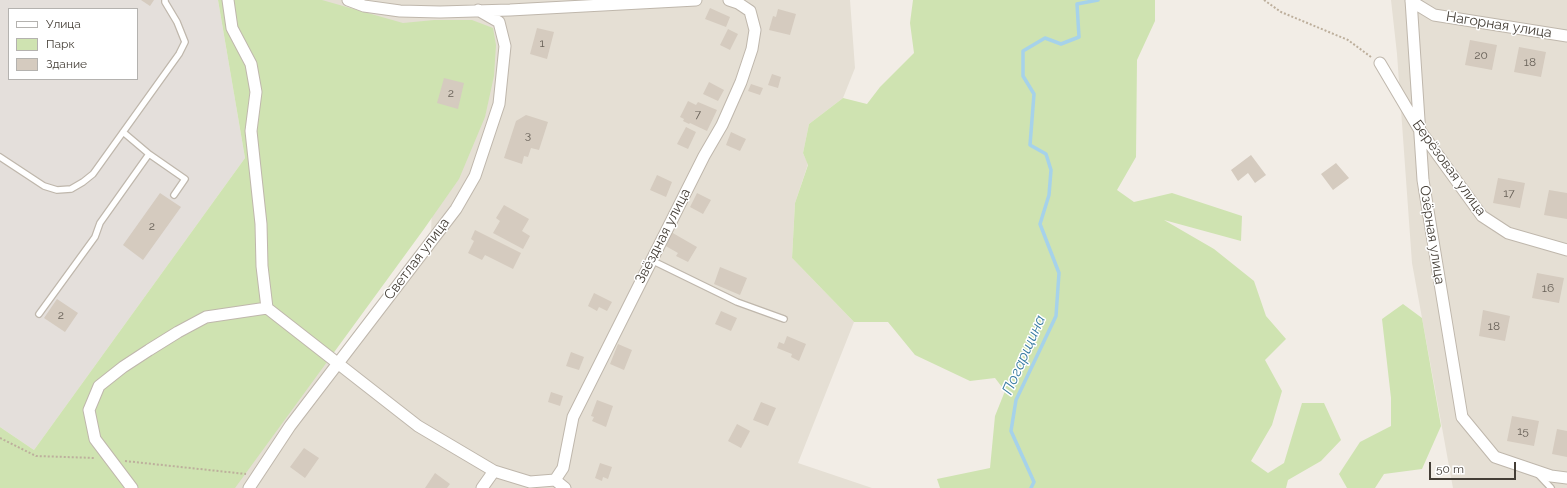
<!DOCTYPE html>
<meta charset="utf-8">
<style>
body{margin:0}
#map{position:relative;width:1567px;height:488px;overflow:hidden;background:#f2ede6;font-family:Raleway,sans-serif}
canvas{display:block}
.legend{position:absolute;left:8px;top:8px;width:130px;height:72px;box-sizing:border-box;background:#fff;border:1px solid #b4b2af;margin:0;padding:5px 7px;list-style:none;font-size:12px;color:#443e36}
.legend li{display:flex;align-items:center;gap:8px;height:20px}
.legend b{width:20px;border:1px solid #b4b2af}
.scale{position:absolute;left:1429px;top:462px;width:87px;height:18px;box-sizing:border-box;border:2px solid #443e36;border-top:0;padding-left:5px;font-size:12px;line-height:14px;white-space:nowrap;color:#443e36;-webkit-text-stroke:3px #fff;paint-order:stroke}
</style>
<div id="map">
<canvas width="1567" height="488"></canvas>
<ul class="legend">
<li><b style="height:5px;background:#fff"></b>Улица</li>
<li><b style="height:11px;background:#cfe3b1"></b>Парк</li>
<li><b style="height:11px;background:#d5cbbf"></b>Здание</li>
</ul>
<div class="scale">50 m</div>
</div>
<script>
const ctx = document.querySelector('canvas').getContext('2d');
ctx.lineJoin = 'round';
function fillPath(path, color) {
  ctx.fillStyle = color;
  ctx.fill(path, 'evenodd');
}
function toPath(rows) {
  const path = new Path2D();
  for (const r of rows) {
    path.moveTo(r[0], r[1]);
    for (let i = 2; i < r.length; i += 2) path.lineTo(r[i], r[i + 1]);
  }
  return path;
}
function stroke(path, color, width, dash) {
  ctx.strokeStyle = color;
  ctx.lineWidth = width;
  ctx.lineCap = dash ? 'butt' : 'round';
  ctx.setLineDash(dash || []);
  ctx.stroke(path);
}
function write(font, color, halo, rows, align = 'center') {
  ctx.font = font + ' Raleway,sans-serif';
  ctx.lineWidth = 3;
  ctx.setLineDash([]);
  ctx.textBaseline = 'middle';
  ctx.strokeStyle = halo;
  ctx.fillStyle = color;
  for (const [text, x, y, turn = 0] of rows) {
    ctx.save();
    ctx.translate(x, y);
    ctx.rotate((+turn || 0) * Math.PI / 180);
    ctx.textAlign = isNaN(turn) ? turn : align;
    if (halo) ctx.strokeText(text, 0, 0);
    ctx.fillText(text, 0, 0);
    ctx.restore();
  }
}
fillPath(toPath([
 [289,0,850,0,855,68,843,98,809,124,803,153,808,164,795,203,792,258,854,322,798,463,872,488,96,488,246,291,337,358,431,235,432,203,493,80],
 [1391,0,1567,0,1567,488,1453,488,1412,263,1397,54]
]), '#e5dfd4');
fillPath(toPath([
 [0,0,218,0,245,158,34,450,0,427],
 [9,9,137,9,137,79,9,79]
]), '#e4dfdb');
fillPath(toPath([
 [218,0,322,0,403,23,434,20,472,20,493,28,496,45,494,76,485,117,459,179,424,229,235,488,0,488,0,427,34,450,245,158],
 [913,0,1155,0,1155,21,1137,60,1136,157,1117,190,1134,202,1172,193,1242,216,1241,241,1164,220,1214,249,1254,281,1266,316,1286,339,1265,360,1282,391,1272,425,1251,461,1268,473,1284,463,1302,403,1324,403,1341,440,1321,461,1288,480,1286,488,940,488,937,479,990,468,995,416,1005,391,995,378,970,381,915,355,888,322,854,322,792,258,795,203,808,165,803,153,809,124,843,98,867,104,880,87,914,53,910,23],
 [1403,304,1422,318,1441,426,1422,469,1384,474,1375,488,1347,488,1339,474,1360,442,1391,426,1391,398,1382,319]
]), '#cfe3b1');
stroke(toPath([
 [1031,488,1034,482,1011,431,1016,400,1056,316,1059,273,1040,224,1049,195,1051,170,1046,154,1030,145,1034,94,1023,76,1023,51,1045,38,1061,44,1079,37,1077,4,1098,0]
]), '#a6d2ea', 3.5);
fillPath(toPath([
 [141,0,154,0,150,6],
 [710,8,730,17,726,27,705,19],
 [778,9,796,14,790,35,769,30,773,16,776,17],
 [537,28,554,32,547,59,530,54],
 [728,29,738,34,730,50,720,45],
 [1470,40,1497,45,1492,70,1465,65],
 [1519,47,1546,52,1541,77,1514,72],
 [772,74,781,77,778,88,768,85],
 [444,78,464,83,458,109,437,103],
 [709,82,724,90,718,101,703,94],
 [751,84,763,88,760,95,748,91],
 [688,101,696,105,698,102,717,110,707,131,690,123,689,124,683,121,684,119,680,117],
 [526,115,548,122,539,150,531,148,528,157,524,156,522,164,504,158,516,121],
 [686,127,696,132,688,149,677,144],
 [731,132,746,139,740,151,726,145],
 [1251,155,1266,175,1255,183,1248,173,1238,181,1231,170],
 [1336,163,1349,178,1333,190,1321,174],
 [657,175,672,182,666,197,650,190],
 [1498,178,1525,183,1520,208,1493,203],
 [1549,190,1567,193,1567,219,1544,215],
 [160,193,181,207,143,260,123,245],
 [697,193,711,200,703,214,690,207],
 [504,205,529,219,522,231,530,236,523,249,493,233,500,221,496,218],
 [475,230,521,253,513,269,485,255,482,260,468,253,474,241,471,239],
 [671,232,697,247,688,262,676,256,678,253,664,245],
 [720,267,747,278,740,295,714,284],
 [1537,273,1564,278,1559,303,1532,298],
 [594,293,612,302,607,311,599,307,597,311,588,306],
 [57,299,78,313,65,332,44,318],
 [1483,310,1510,316,1505,341,1479,336],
 [721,311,737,318,731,331,715,324],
 [787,336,806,344,799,361,791,357,792,354,777,348,779,342,784,344],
 [618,344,632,350,624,370,610,364],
 [571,352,584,357,579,370,566,366],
 [551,392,563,396,560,406,548,402],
 [597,400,613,406,606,427,592,421,594,417,591,416],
 [761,402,776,408,768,426,753,420],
 [1512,416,1539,421,1534,446,1507,441],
 [737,424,750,431,741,448,728,441],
 [1557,429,1567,431,1567,457,1552,454],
 [304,448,319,458,305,478,290,467],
 [600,463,612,467,608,479,603,477,602,481,595,478],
 [435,473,450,484,447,488,425,488]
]), '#d5cbbf');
const lane = toPath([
 [149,154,185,179,174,195],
 [0,157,44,186,57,190,71,189,83,182,93,174,179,54,185,42,177,22,165,2,165,0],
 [651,260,737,302,784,319],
 [39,314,95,237,100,223,149,154,123,132],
 [1537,473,1551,488]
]);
const street = toPath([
 [228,0,232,28,251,64,256,92,251,131,261,224,262,266,267,308,418,426,494,471,530,482,555,480,565,488],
 [348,0,364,6,400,11,440,12,510,10,696,0],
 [1411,0,1423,180,1462,417,1495,457,1551,476,1567,478],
 [1411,1,1434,15,1567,36],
 [1380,63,1419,129,1482,216,1508,233,1567,250],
 [555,480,563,468,573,417,704,156,722,125,741,82,752,49,755,30,750,11,738,3,729,0],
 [132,488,95,439,89,410,99,386,123,367,149,350,178,332,206,317,267,308],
 [249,488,290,426,456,209,475,176,499,104,505,46,499,22,478,10],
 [482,488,494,471]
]);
stroke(lane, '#bfb7ac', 8);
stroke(street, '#bfb7ac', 13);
stroke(toPath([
 [1264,0,1281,12,1348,40,1371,57],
 [0,438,36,456,95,458],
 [125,461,246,474]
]), '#bdaf9c', 2, [2, 2]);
stroke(lane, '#fff', 5.5);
stroke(street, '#fff', 11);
write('12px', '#686158', null, [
 ["1",542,43],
 ["20",1481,55],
 ["18",1530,62],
 ["2",451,93],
 ["7",698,114],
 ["3",528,135],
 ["17",1509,193],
 ["2",152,226],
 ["16",1548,288],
 ["2",61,315],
 ["18",1494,326],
 ["15",1523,431]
]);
write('14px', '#443e36', '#fff', [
 ["Нагорная улица",1499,25,9],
 ["Берёзовая улица",1449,168,54],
 ["Озёрная улица",1432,235,81],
 ["Звёздная улица",663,236,-63],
 ["Светлая улица",417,259,-53]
]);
write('italic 15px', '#3579a0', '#fff', [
 ["Погарщина",1024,355,-66]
]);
</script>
